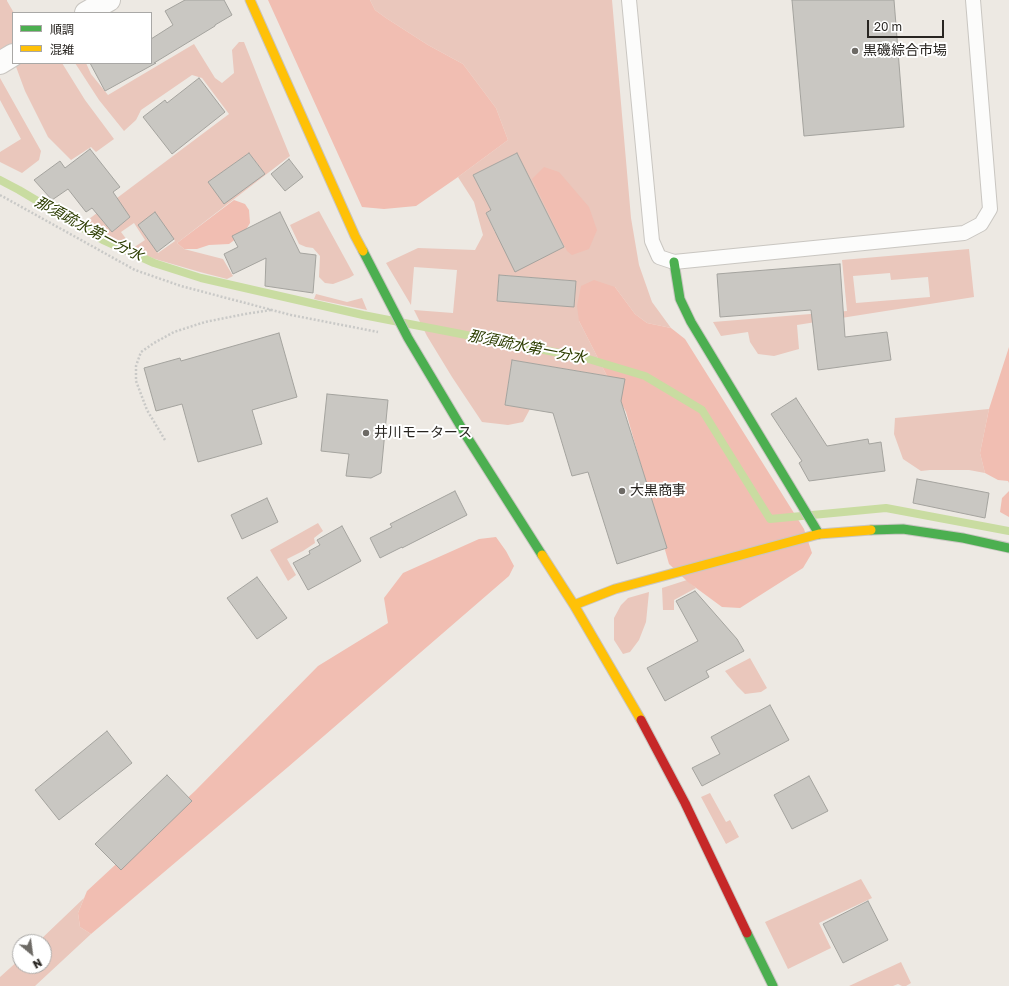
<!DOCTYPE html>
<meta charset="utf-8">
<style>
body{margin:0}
#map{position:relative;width:1009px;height:986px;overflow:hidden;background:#ede9e3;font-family:"Golos Text","Noto Sans JP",sans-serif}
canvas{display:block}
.legend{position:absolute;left:12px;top:12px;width:140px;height:52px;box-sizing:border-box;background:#fff;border:1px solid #a9a8a6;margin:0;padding:5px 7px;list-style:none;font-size:12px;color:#282521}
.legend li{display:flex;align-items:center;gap:8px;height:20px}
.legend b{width:20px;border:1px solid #a9a8a6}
.north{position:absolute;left:12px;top:934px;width:40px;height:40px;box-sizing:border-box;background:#fff;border:1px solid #a9a8a6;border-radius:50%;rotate:151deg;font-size:11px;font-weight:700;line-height:16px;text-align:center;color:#282521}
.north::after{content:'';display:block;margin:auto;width:14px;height:18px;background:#6d6a65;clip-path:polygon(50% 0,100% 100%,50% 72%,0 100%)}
.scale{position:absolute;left:867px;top:20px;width:77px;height:18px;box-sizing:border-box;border:2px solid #282521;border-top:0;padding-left:5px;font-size:12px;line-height:14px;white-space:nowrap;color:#282521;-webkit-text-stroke:3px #fff;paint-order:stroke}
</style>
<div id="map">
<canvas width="1009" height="986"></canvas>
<ul class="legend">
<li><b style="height:5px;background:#4caf50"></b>順調</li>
<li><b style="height:5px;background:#ffc107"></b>混雑</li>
</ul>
<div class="north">N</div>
<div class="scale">20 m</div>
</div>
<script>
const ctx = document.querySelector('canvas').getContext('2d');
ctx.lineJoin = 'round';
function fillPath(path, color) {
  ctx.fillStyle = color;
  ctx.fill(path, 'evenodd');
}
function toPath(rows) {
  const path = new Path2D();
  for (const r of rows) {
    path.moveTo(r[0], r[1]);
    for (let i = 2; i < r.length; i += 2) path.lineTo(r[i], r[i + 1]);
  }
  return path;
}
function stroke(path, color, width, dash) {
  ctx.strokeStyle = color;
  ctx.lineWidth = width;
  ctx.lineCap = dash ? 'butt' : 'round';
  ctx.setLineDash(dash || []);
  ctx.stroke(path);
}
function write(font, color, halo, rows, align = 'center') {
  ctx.font = font + ' "Golos Text","Noto Sans JP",sans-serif';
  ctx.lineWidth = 4;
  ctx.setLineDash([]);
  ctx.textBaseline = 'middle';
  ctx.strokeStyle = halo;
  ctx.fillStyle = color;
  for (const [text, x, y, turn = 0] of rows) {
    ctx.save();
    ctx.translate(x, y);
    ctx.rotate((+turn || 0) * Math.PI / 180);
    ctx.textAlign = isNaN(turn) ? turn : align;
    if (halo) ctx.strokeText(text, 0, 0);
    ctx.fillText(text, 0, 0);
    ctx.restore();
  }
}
fillPath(toPath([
 [0,0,7,0,7,1,14,13,13,44,0,51],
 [370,0,612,0,631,218,639,265,652,302,671,328,647,323,635,314,615,287,579,321,607,376,512,360,505,405,530,409,523,422,508,425,482,422,452,377,427,336,414,310,453,313,457,270,414,267,411,305,386,263,418,248,475,250,483,235,474,202,458,177,508,140,496,108,463,64,428,45,386,18,375,10],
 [517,153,564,247,500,230,495,232,486,213,491,210,473,175],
 [499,275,575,281,574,306,497,301],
 [239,42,244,42,263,90,290,156,177,243,184,249,223,259,233,276,227,279,200,272,155,259,123,246,110,238,85,222,229,114,202,78,192,75,141,110,136,120,124,131,99,100,75,63,86,63,91,74,108,95,194,44,215,78,222,83,234,73,232,50],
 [249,153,265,174,209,182],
 [118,203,130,217,112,232,100,218],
 [155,213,175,241,158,253,138,225],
 [134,223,145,240,133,248,121,232],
 [17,63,62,63,85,100,114,139,96,152,91,147,71,160,48,137,25,91,15,64],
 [0,78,41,151,39,160,22,173,0,162,0,152,21,139,0,100],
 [319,211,354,275,349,278,333,284,325,283,319,277,320,256,313,248,306,247,299,244,290,225],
 [969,249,974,297,797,325,799,349,774,356,758,354,750,342,748,332,721,336,713,322,847,311,842,260],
 [890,273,891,280,928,277,930,297,856,303,853,276],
 [316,294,347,302,362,298,367,310,314,299],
 [989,409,980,453,985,473,969,470,930,470,921,471,903,459,894,434,895,418],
 [318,523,323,531,314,538,315,543,303,551,287,559,296,575,288,581,270,550],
 [687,580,696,588,674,600,674,610,663,610,662,588],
 [649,592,646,622,639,640,630,652,623,654,614,640,614,618,621,605,628,598],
 [750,658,767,688,761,692,745,694,737,686,725,671],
 [710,793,726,822,730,820,739,837,726,844,701,797],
 [861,879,872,898,819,923,831,948,788,969,765,922],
 [84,898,78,913,80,927,91,934,35,986,0,986,0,977,20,959,20,966,44,966,44,942,38,942],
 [901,962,911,983,906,986,902,986,898,984,893,986,849,986]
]), '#eac7bc');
fillPath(toPath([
 [268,0,370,0,375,10,386,18,428,45,463,64,496,108,508,140,458,177,416,206,384,209,362,207],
 [544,167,559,172,589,207,597,230,589,249,572,255,567,251,532,179],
 [234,200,245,204,249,210,250,223,244,233,229,244,209,245,197,249,184,249,177,243],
 [594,280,615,287,635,314,647,323,671,328,685,339,804,529,812,553,803,568,740,608,722,607,688,582,669,564,626,412,607,376,579,321,577,306,581,286],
 [1009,347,1009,483,1008,481,998,480,985,473,980,453,989,409],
 [1009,491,1009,517,1000,512,1002,498],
 [496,537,506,551,514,566,509,576,288,767,91,934,80,927,78,913,87,891,195,791,318,666,388,623,384,598,403,573,479,539]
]), '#f1beb2');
stroke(toPath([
 [0,180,19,190,103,240,154,263,201,278,363,315,585,358,645,376,702,410,770,519,886,508,1009,531]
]), '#c9dca1', 8);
const building = toPath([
 [185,0,224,0,232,15,215,25,215,26,154,63,156,63,105,91,90,63,151,63,151,39,173,25,165,11,185,0],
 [792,0,894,0,904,127,804,136,792,0],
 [199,78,225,112,172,154,143,117,165,100,167,103,199,78],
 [90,149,120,187,113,192,130,217,112,232,92,208,86,212,68,189,52,200,34,180,60,161,65,168,90,149],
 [249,153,265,174,224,204,208,182,249,153],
 [517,153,564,247,515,272,486,213,491,210,473,175,517,153],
 [289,159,303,177,285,191,271,174,289,159],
 [155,212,174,239,157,252,138,225,155,212],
 [280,212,300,253,316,255,313,293,265,286,266,258,233,274,224,254,238,247,232,236,280,212],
 [840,264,845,337,887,332,891,360,818,370,811,310,720,317,717,274,840,264],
 [499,275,576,281,574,307,497,301,499,275],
 [279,333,297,397,252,410,262,444,198,462,182,404,156,411,144,368,180,358,181,361,279,333],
 [512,360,625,379,621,401,667,548,617,564,588,472,572,476,553,413,505,405,512,360],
 [327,394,388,400,381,473,371,478,346,476,349,454,321,451,327,394],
 [796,398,827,446,868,439,869,444,881,442,885,471,809,481,799,463,802,461,771,414,796,398],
 [917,479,989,493,985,518,913,503,917,479],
 [455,491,467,515,402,548,402,547,380,558,370,538,392,527,390,524,455,491],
 [267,498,278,522,242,539,231,515,267,498],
 [342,526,361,561,308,590,293,563,310,554,309,551,320,545,317,540,342,526],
 [257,577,287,618,257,639,227,598,257,577],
 [695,591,737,639,744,651,706,671,709,677,665,701,647,668,698,641,676,601,695,591],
 [770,705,789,740,702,786,692,768,720,754,711,737,770,705],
 [107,731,132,763,59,820,35,790,107,731],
 [167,775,192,801,121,870,95,844,167,775],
 [809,776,828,811,792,829,774,795,809,776],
 [868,901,888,940,843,963,823,924,868,901]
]);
fillPath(building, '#c9c7c2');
stroke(building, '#a4a39e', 1);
const lane = toPath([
 [629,0,652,241,659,257,674,262,964,233,981,224,990,209,973,0]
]);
const street = toPath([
 [86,13,109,0],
 [0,63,13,55]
]);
const fast = toPath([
 [363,251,408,338,467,437,542,555],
 [674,262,680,299,691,322,819,534],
 [871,530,903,529,963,538,1009,548],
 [747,933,773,986]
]);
const slow = toPath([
 [250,0,355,236,363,251],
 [542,555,574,605,641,720],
 [574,605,615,589,819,534,871,530]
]);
const jam = toPath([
 [641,720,685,803,747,933]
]);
stroke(lane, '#c9c6c1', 16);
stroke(street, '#c9c6c1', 24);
stroke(fast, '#c9c6c1', 11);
stroke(slow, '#c9c6c1', 11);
stroke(jam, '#c9c6c1', 11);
stroke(toPath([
 [0,195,135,270,181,286,291,315,378,332],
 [165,440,147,410,136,381,136,366,141,352,154,343,174,332,205,322,245,314,271,310]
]), '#c9c9c7', 2.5, [2, 2]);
stroke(lane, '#fcfcfb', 14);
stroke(street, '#fcfcfb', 22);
stroke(fast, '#4caf50', 9);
stroke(slow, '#ffc107', 9);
stroke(jam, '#c62828', 9);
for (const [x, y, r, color] of [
 [855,51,4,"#6d6a65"],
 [366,433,4,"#6d6a65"],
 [622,491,4,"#6d6a65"]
]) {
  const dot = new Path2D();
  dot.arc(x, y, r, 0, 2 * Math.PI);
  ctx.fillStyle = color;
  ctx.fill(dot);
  stroke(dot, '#fff', 1.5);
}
write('14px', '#282521', '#fff', [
 ["黒磯綜合市場",863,51],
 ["井川モータース",374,433],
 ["大黒商事",630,491]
], 'left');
write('italic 15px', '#2c3d00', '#fff', [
 ["那須疏水第一分水",89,229,28],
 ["那須疏水第一分水",527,347,11]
]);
</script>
